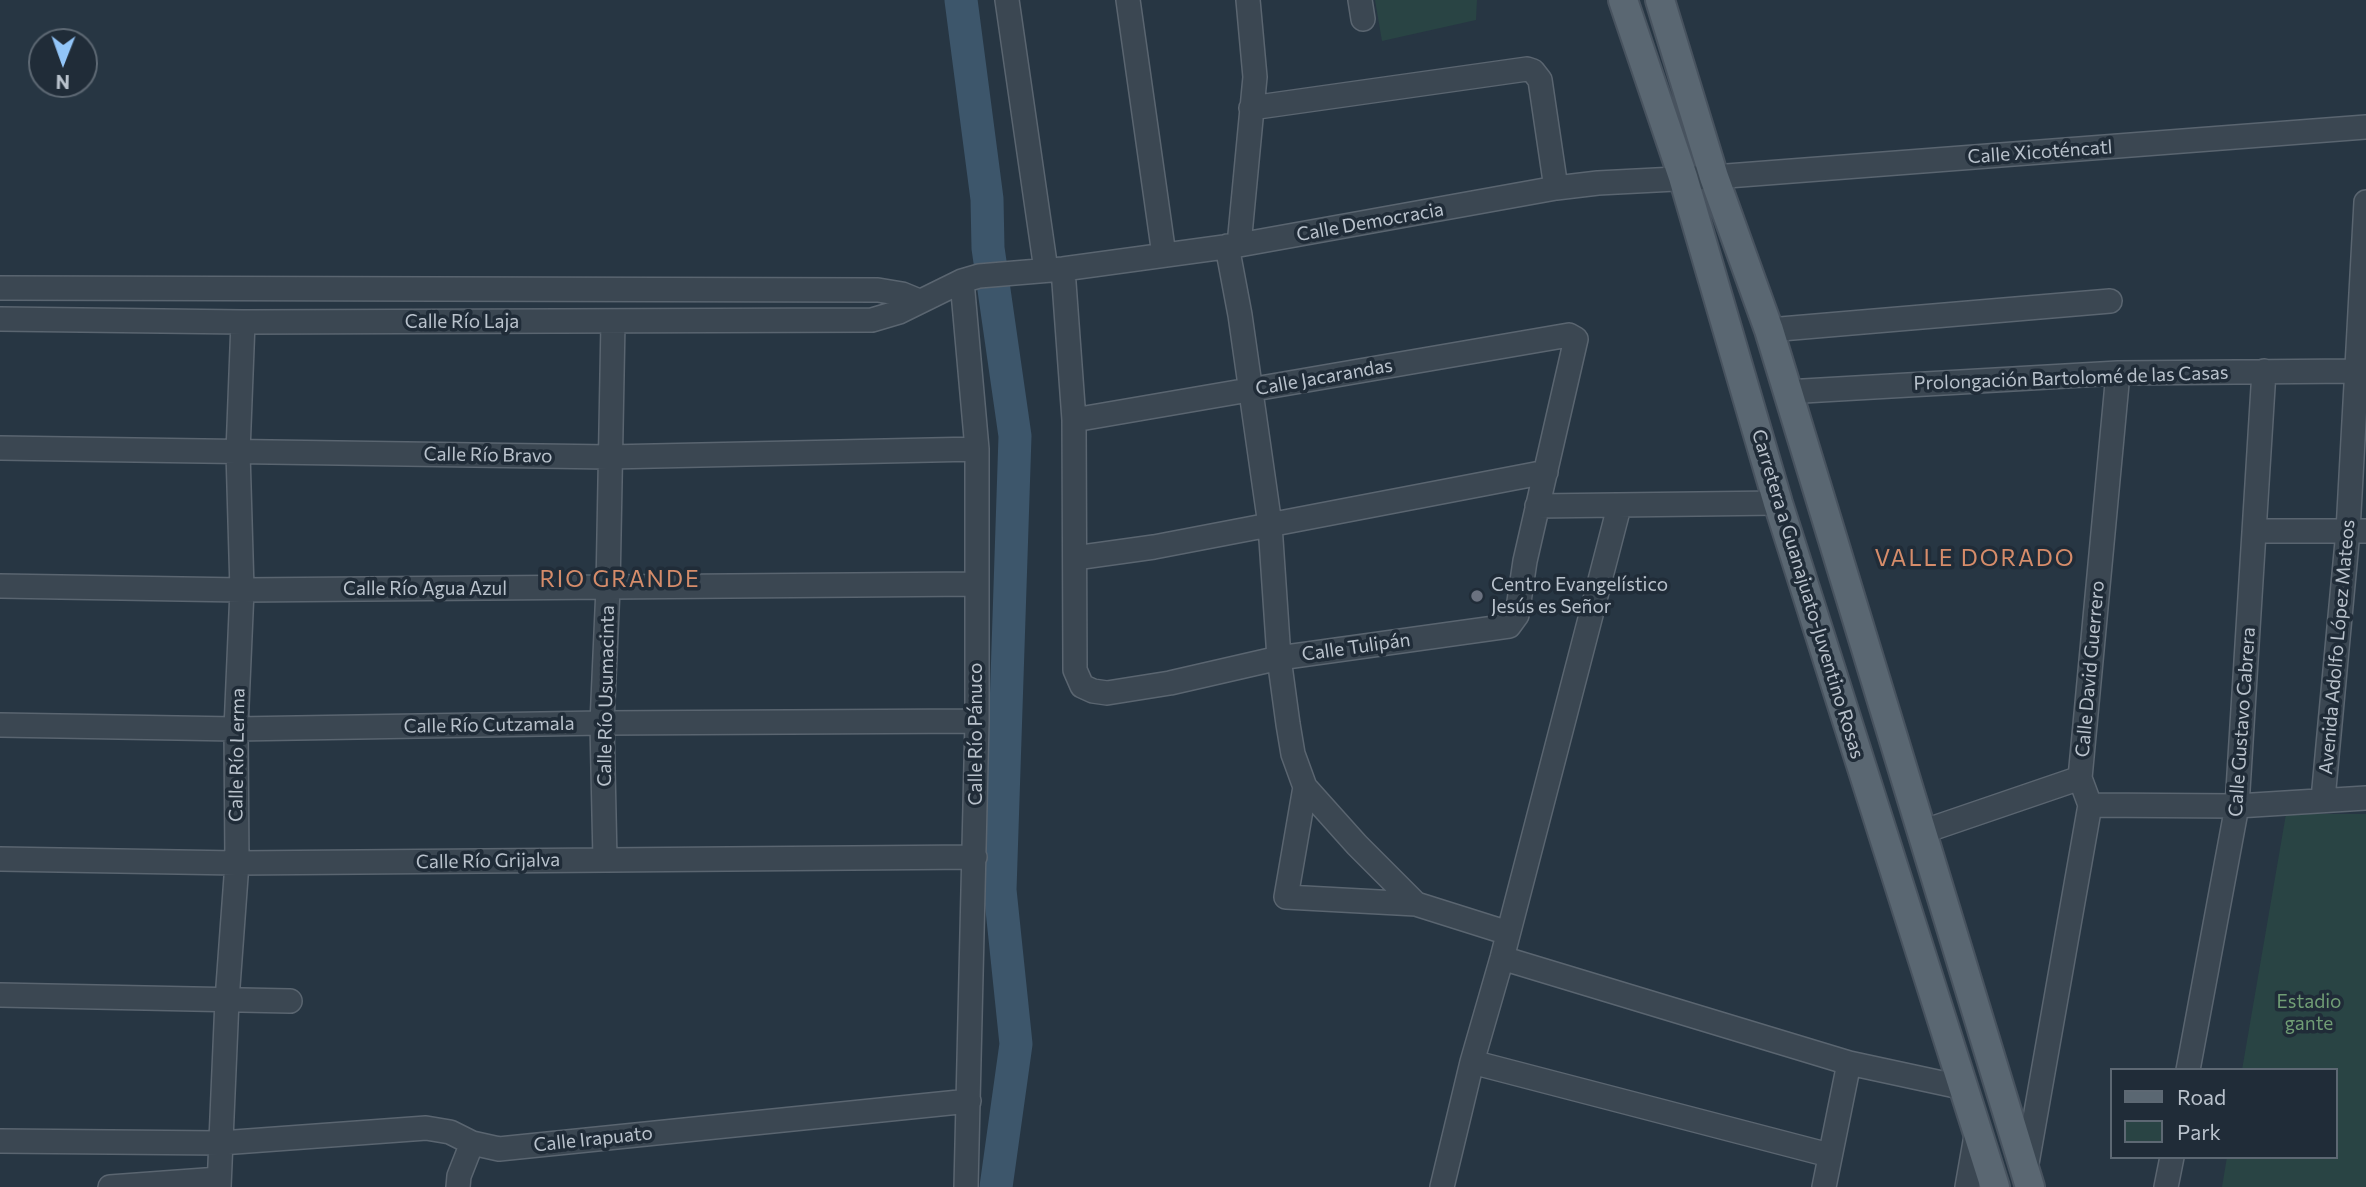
<!DOCTYPE html>
<meta charset="utf-8">
<style>
body{margin:0}
#map{position:relative;width:2366px;height:1187px;overflow:hidden;background:#273643;font-family:Commissioner,sans-serif}
canvas{display:block}
.legend{position:absolute;left:2110px;top:1068px;width:228px;height:91px;box-sizing:border-box;background:#202c38;border:2px solid #5d6873;margin:0;padding:9px 12px;list-style:none;font-size:21px;color:#b9c2cc}
.legend li{display:flex;align-items:center;gap:14px;height:35px}
.legend b{width:35px;border:2px solid #5d6873}
.north{position:absolute;left:28px;top:28px;width:70px;height:70px;box-sizing:border-box;background:#202c38;border:2px solid #5d6873;border-radius:50%;rotate:181deg;font-size:19px;font-weight:700;line-height:28px;text-align:center;color:#b9c2cc}
.north::after{content:'';display:block;margin:auto;width:24px;height:32px;background:#92c5f8;clip-path:polygon(50% 0,100% 100%,50% 72%,0 100%)}
</style>
<div id="map">
<canvas width="2366" height="1187"></canvas>
<ul class="legend">
<li><b style="height:9px;background:#5a6772"></b>Road</li>
<li><b style="height:19px;background:#294444"></b>Park</li>
</ul>
<div class="north">N</div>
</div>
<script>
const ctx = document.querySelector('canvas').getContext('2d');
ctx.lineJoin = 'round';
function fillPath(path, color) {
  ctx.fillStyle = color;
  ctx.fill(path, 'evenodd');
}
function toPath(rows) {
  const path = new Path2D();
  for (const r of rows) {
    path.moveTo(r[0], r[1]);
    for (let i = 2; i < r.length; i += 2) path.lineTo(r[i], r[i + 1]);
  }
  return path;
}
function stroke(path, color, width, dash) {
  ctx.strokeStyle = color;
  ctx.lineWidth = width;
  ctx.lineCap = dash ? 'butt' : 'round';
  ctx.setLineDash(dash || []);
  ctx.stroke(path);
}
function write(font, color, halo, rows, align = 'center') {
  ctx.font = font + ' Commissioner,sans-serif';
  ctx.lineWidth = 7;
  ctx.setLineDash([]);
  ctx.textBaseline = 'middle';
  ctx.strokeStyle = halo;
  ctx.fillStyle = color;
  for (const [text, x, y, turn = 0] of rows) {
    ctx.save();
    ctx.translate(x, y);
    ctx.rotate((+turn || 0) * Math.PI / 180);
    ctx.textAlign = isNaN(turn) ? turn : align;
    if (halo) ctx.strokeText(text, 0, 0);
    ctx.fillText(text, 0, 0);
    ctx.restore();
  }
}
fillPath(toPath([
 [1375,0,1477,0,1476,20,1382,41],
 [2286,814,2366,814,2366,1187,2222,1187,2227,1157,2336,1157,2336,1070,2242,1070]
]), '#294444');
stroke(toPath([
 [961,0,987,199,988,248,1015,436,1000,890,1016,1044,996,1187]
]), '#3d566b', 33);
const minor = toPath([
 [1007,0,1046,270],
 [1128,0,1164,255],
 [1360,0,1363,19],
 [1251,108,1527,69,1533,71,1540,80,1556,188],
 [1239,245,1255,77,1248,0],
 [1227,246,1240,315,1270,525,1279,658,1288,724,1293,754,1305,787,1357,845,1416,904,1508,933],
 [1063,269,1074,420,1075,670,1082,686,1093,691,1107,693,1170,683,1279,658,1509,626,1517,615,1525,561,1576,339,1569,335,1074,420],
 [962,281,977,449,977,721,966,1187],
 [0,288,878,290,902,294,919,301],
 [0,319,243,322,872,320,899,312,962,281,979,276,1063,269,1239,245,1556,188,1598,183,1714,177,2366,127],
 [1769,330,2110,301],
 [1786,392,2118,373,2355,371],
 [0,448,609,457,977,449],
 [1537,506,1778,503],
 [2255,531,2366,531],
 [1075,558,1154,547,1546,472],
 [0,586,242,590,976,584],
 [0,725,236,729,602,723,977,721],
 [1305,787,1286,897,1416,904],
 [2323,799,2348,531,2366,202],
 [2090,805,2237,806,2366,798],
 [1922,832,2080,778],
 [0,859,237,863,975,857],
 [605,860,602,723,608,588,613,322],
 [1502,958,1849,1063,1965,1088],
 [0,995,290,1001],
 [1472,1062,1829,1155],
 [2188,1070,2237,806,2264,371],
 [0,1141,221,1143,426,1128,450,1132,472,1143,499,1149,969,1101],
 [2026,1169,2090,805,2080,778,2118,373],
 [110,1187,219,1179],
 [219,1187,227,1000,237,863,236,729,242,590,238,452,243,322],
 [458,1187,459,1176,472,1143],
 [1442,1187,1472,1062,1502,958,1619,507],
 [1824,1187,1849,1063],
 [1967,1187,1977,1130],
 [2166,1187,2172,1157]
]);
const major = toPath([
 [1623,0,1683,177,1778,503,1995,1187],
 [1660,0,1714,177,1769,330,2030,1187]
]);
stroke(minor, '#5a6570', 26);
stroke(major, '#48535f', 32);
stroke(minor, '#3b4752', 23);
stroke(major, '#5a6772', 28);
for (const [x, y, r, color] of [
 [1477,596,7,"#6b7280"]
]) {
  const dot = new Path2D();
  dot.arc(x, y, r, 0, 2 * Math.PI);
  ctx.fillStyle = color;
  ctx.fill(dot);
  stroke(dot, '#202c38', 2.5);
}
write('19px', '#b9c2cc', '#202c38', [
 ["Calle Xicoténcatl",2040,152,-4],
 ["Calle Democracia",1370,222,-10],
 ["Calle Río Laja",462,322],
 ["Calle Jacarandas",1324,377,-10],
 ["Prolongación Bartolomé de las Casas",2071,378,-2],
 ["Calle Río Bravo",488,455,1],
 ["Calle Río Agua Azul",425,589],
 ["Carretera a Guanajuato-Juventino Rosas",1808,594,73],
 ["Calle Tulipán",1356,647,-8],
 ["Avenida Adolfo López Mateos",2337,647,-85],
 ["Calle David Guerrero",2090,669,-85],
 ["Calle Río Usumacinta",606,696,-89],
 ["Calle Gustavo Cabrera",2242,722,-86],
 ["Calle Río Cutzamala",489,725,-1],
 ["Calle Río Pánuco",976,734,-90],
 ["Calle Río Lerma",237,755,-89],
 ["Calle Río Grijalva",488,861,-1],
 ["Calle Irapuato",593,1139,-6]
]);
write('19px', '#b9c2cc', '#202c38', [
 ["Centro Evangelístico",1491,585],
 ["Jesús es Señor",1491,607]
], 'left');
write('19px', '#709d75', '#202c38', [
 ["Estadio",2309,1002],
 ["gante",2309,1024]
]);
ctx.letterSpacing = '2px';
write('23px', '#d68c6a', '#202c38', [
 ["VALLE DORADO",1975,558],
 ["RIO GRANDE",620,579]
]);
ctx.letterSpacing = '0px';
</script>
